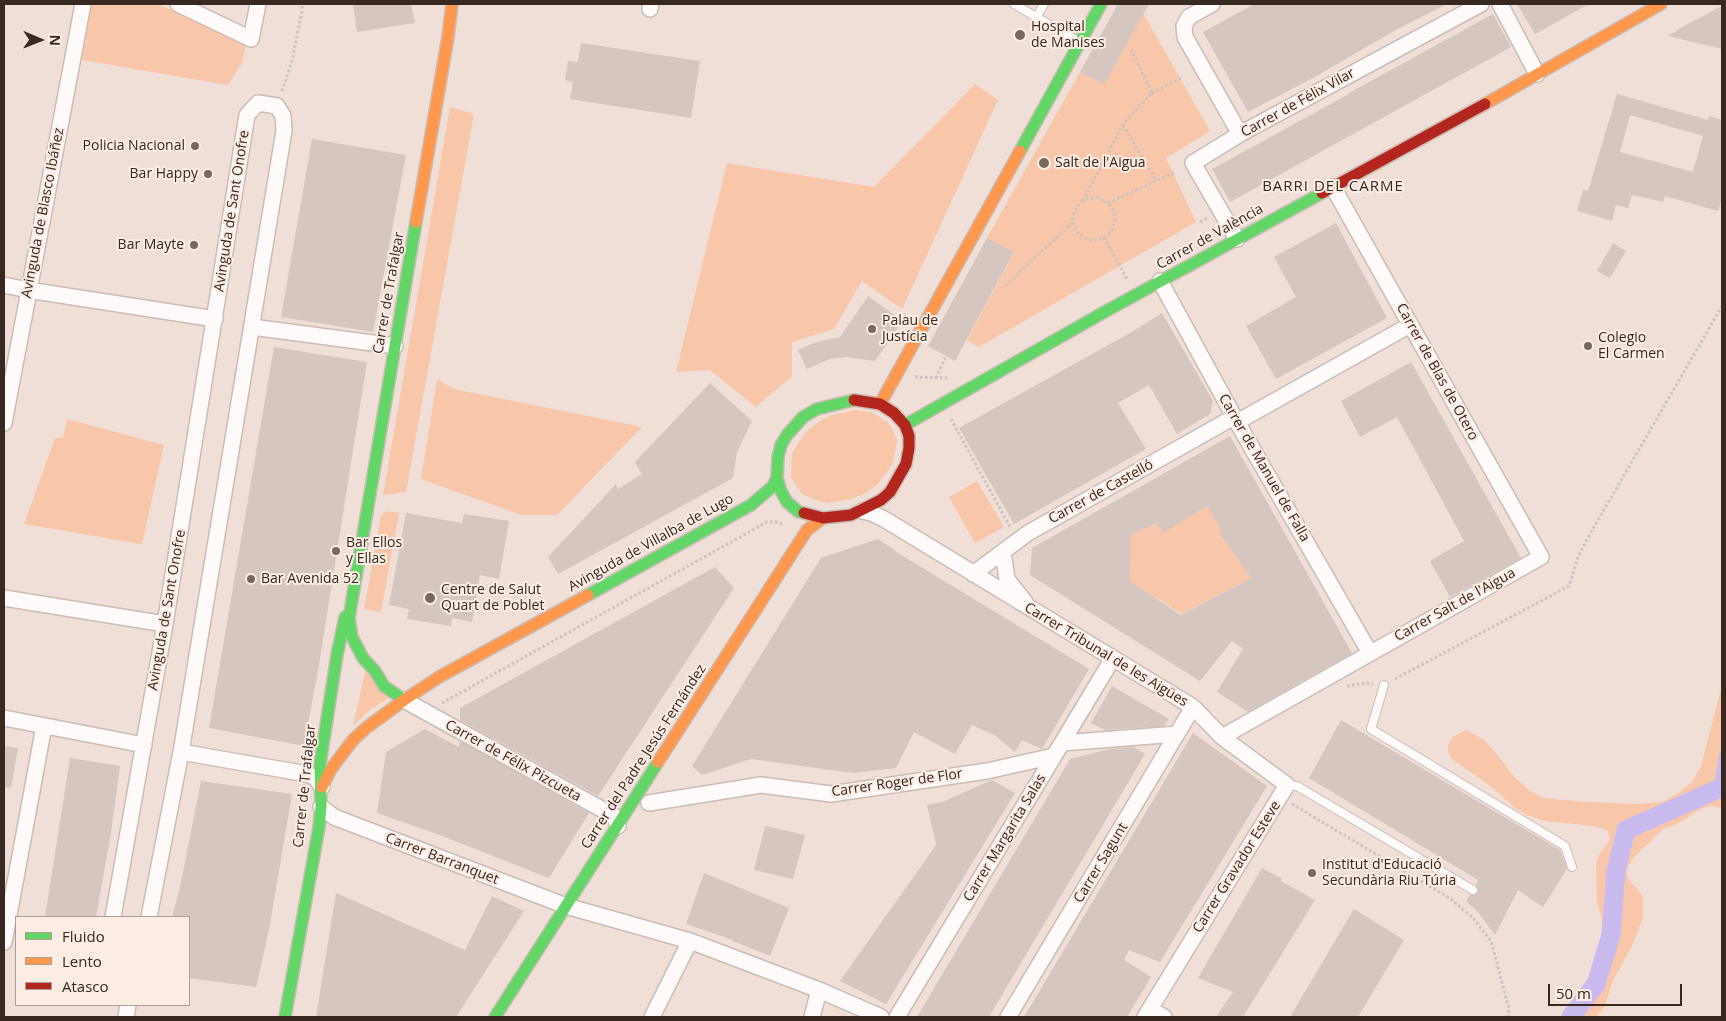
<!DOCTYPE html>
<meta charset="utf-8">
<style>
body{margin:0}
#map{position:relative;width:1726px;height:1021px;overflow:hidden;background:#f0dfd6;font-family:"Open Sans",sans-serif}
canvas{display:block}
.frame{position:absolute;inset:0;border:5px solid #372920;pointer-events:none}
.legend{position:absolute;left:15px;top:916px;width:175px;height:90px;box-sizing:border-box;background:#fcede4;border:1px solid #ad9f96;margin:0;padding:6px 9px;list-style:none;font-size:15px;color:#372920}
.legend li{display:flex;align-items:center;gap:10px;height:25px}
.legend b{width:25px;border:1px solid #ad9f96}
.north{position:absolute;left:15px;top:15px;width:50px;height:50px;-webkit-text-stroke:4px #fcede4;paint-order:stroke;rotate:91deg;font-size:14px;font-weight:700;line-height:20px;text-align:center;color:#372920}
.north::after{content:'';display:block;margin:auto;width:18px;height:22px;background:#372920;clip-path:polygon(50% 0,100% 100%,50% 72%,0 100%)}
.scale{position:absolute;left:1548px;top:984px;width:134px;height:22px;box-sizing:border-box;border:2px solid #372920;border-top:0;padding-left:6px;font-size:15px;line-height:18px;white-space:nowrap;color:#372920;-webkit-text-stroke:4px #fcede4;paint-order:stroke}
</style>
<div id="map">
<canvas width="1726" height="1021"></canvas>
<div class="frame"></div>
<ul class="legend">
<li><b style="height:6px;background:#63d668"></b>Fluido</li>
<li><b style="height:6px;background:#ff974d"></b>Lento</li>
<li><b style="height:6px;background:#b3261e"></b>Atasco</li>
</ul>
<div class="north">N</div>
<div class="scale">50 m</div>
</div>
<script>
const ctx = document.querySelector('canvas').getContext('2d');
ctx.lineJoin = 'round';
function fillPath(path, color) {
  ctx.fillStyle = color;
  ctx.fill(path, 'evenodd');
}
function toPath(rows) {
  const path = new Path2D();
  for (const r of rows) {
    if (r.length === 3) {
      path.moveTo(r[0] + r[2], r[1]);
      path.arc(r[0], r[1], r[2], 0, 2 * Math.PI);
      continue;
    }
    path.moveTo(r[0], r[1]);
    for (let i = 2; i < r.length; i += 2) path.lineTo(r[i], r[i + 1]);
  }
  return path;
}
function stroke(path, color, width, dash) {
  ctx.strokeStyle = color;
  ctx.lineWidth = width;
  ctx.lineCap = dash ? 'butt' : 'round';
  ctx.setLineDash(dash || []);
  ctx.stroke(path);
}
function write(font, color, halo, rows, align = 'center') {
  ctx.font = font + ' "Open Sans",sans-serif';
  ctx.lineWidth = 4;
  ctx.setLineDash([]);
  ctx.textBaseline = 'middle';
  ctx.strokeStyle = halo;
  ctx.fillStyle = color;
  for (const [text, x, y, turn = 0] of rows) {
    ctx.save();
    ctx.translate(x, y);
    ctx.rotate((+turn || 0) * Math.PI / 180);
    ctx.textAlign = isNaN(turn) ? turn : align;
    if (halo) ctx.strokeText(text, 0, 0);
    ctx.fillText(text, 0, 0);
    ctx.restore();
  }
}
fillPath(toPath([
 [91,4,158,4,246,44,242,63,228,85,82,60],
 [1143,13,1210,131,1166,158,1196,222,979,347,967,340,1014,253,987,238,1080,72,1104,85],
 [975,84,998,100,902,309,862,281,834,329,792,342,792,376,756,407,710,370,676,372,727,163,874,187],
 [450,107,474,114,406,492,383,495],
 [437,379,454,389,642,427,557,515,521,515,421,479],
 [855,410,871,412,887,422,892,428,897,440,896,449,892,465,878,484,864,494,851,499,828,503,818,501,802,494,791,477,792,453,799,442,807,431,822,419,832,415],
 [67,419,164,445,142,544,24,524,55,438,63,438],
 [977,481,1004,527,975,543,949,497],
 [1207,506,1251,578,1182,614,1118,574,1131,535,1157,523,1163,532],
 [386,511,399,513,381,612,364,609,381,516],
 [366,668,388,699,371,709,353,726],
 [1722,685,1722,808,1710,806,1701,809,1677,824,1663,829,1634,857,1627,868,1627,878,1637,888,1643,897,1643,918,1631,948,1612,982,1605,1006,1596,1017,1561,1017,1594,971,1602,933,1602,919,1597,902,1596,867,1598,856,1610,840,1609,835,1607,830,1592,826,1545,821,1527,815,1515,808,1493,788,1452,759,1448,752,1448,745,1454,736,1466,730,1483,739,1496,753,1514,777,1530,791,1544,798,1586,802,1636,804,1662,802,1678,793,1692,782,1701,766]
]), '#f8c7aa');
stroke(toPath([
 [1716,790,1722,754]
]), '#cabbef', 5.5);
stroke(toPath([
 [1571,1017,1596,984,1611,935,1616,871,1626,830,1716,790,1722,789]
]), '#cabbef', 19);
fillPath(toPath([
 [353,4,411,4,415,23,357,32],
 [1118,4,1149,4,1104,85,1080,72],
 [1254,4,1447,4,1394,31,1313,78,1248,112,1203,32],
 [1517,4,1589,4,1535,34],
 [1722,6,1722,49,1668,36,1682,27],
 [1493,14,1511,47,1230,202,1212,169,1349,94,1349,93],
 [581,43,700,61,691,118,570,99,573,82,565,80,568,61,578,62],
 [1617,94,1708,120,1709,116,1722,120,1722,198,1718,211,1665,196,1663,202,1632,195,1628,208,1616,205,1612,221,1577,211,1583,190,1588,191],
 [1630,115,1703,136,1693,172,1620,152],
 [312,139,406,155,373,332,281,317],
 [1336,223,1387,318,1276,379,1246,326,1296,297,1274,257],
 [987,238,1014,252,955,361,928,346],
 [1613,243,1626,251,1610,278,1597,271],
 [868,296,903,321,875,361,846,357,830,359,807,369,798,350,813,343,840,337],
 [1162,313,1213,401,1210,414,1177,434,1149,385,1118,403,1146,449,1014,524,959,428,1130,333],
 [274,347,367,362,319,665,304,746,209,728],
 [1411,362,1521,558,1450,597,1430,561,1464,541,1397,417,1360,437,1341,401],
 [710,383,752,421,737,452,733,478,558,574,548,557,616,484,618,489,642,474,635,462],
 [1230,436,1352,653,1248,712,1217,692,1243,649,1232,641,1200,681,1030,575,1032,548],
 [1207,506,1221,530,1219,532,1251,578,1181,615,1130,581,1131,535,1157,523,1163,533],
 [406,513,462,523,464,514,509,521,499,579,480,575,472,622,452,618,451,626,407,619,409,609,389,605],
 [878,539,903,556,1089,669,1042,749,1022,740,1015,752,996,736,972,725,955,754,914,732,896,768,853,773,751,759,702,775,692,766,821,558],
 [715,567,734,588,598,796,460,720,460,708],
 [1112,686,1169,719,1164,726,1105,730,1091,723],
 [1341,720,1560,850,1567,869,1543,907,1518,890,1495,935,1477,911,1466,901,1470,895,1475,895,1478,892,1478,888,1476,885,1478,880,1309,778],
 [425,729,459,747,460,741,589,813,549,878,437,834,377,813,386,752],
 [1193,733,1267,786,1160,962,1129,950,1124,960,1151,977,1127,1017,1024,1017],
 [4,746,18,748,11,788,4,787],
 [1134,747,1145,754,989,1017,917,1017,1070,759,1110,749],
 [70,758,120,766,111,833,96,917,45,917],
 [992,780,1015,793,886,1004,840,981,936,845,927,805,942,802],
 [201,781,292,794,269,930,256,987,189,978,189,917,172,917,179,892],
 [765,826,805,835,793,879,754,870],
 [1262,868,1282,879,1281,881,1315,900,1243,1017,1216,1017,1233,992,1198,978],
 [704,873,789,908,770,956,733,941,733,940,686,924],
 [336,893,465,950,492,896,524,911,456,1017,316,1017],
 [1354,909,1404,940,1358,1017,1290,1017]
]), '#d6c6c0');
const lane = toPath([
 [1014,4,1079,42],
 [1036,18,1044,4],
 [1384,685,1371,729,1565,846,1572,867],
 [1287,785,1297,786,1473,890]
]);
const street = toPath([
 [178,4,251,39,258,4],
 [1212,4,1189,17,1184,26,1185,37,1240,134],
 [1500,4,1537,74],
 [650,9,651,4],
 [1237,239,1193,163,1240,134,1481,4],
 [1160,281,1237,422,1370,653],
 [4,285,28,290,215,319],
 [252,327,395,346],
 [1237,422,1410,325],
 [4,423,83,4],
 [862,511,871,513,884,519,1193,707,1222,737,1287,785,1145,1017],
 [1003,553,1007,579,1025,602],
 [973,574,1028,533,1234,417],
 [4,598,165,624],
 [404,700,614,816,618,826],
 [4,718,144,745],
 [1222,737,1541,557,1333,187],
 [1062,743,1177,734],
 [181,752,307,774,316,778,322,787],
 [649,803,761,785,831,794,987,771,1054,756],
 [321,807,334,817,566,906,690,941,819,990,881,1017],
 [113,917,165,624,247,115,258,103,277,106,283,116,284,131,181,752,149,917],
 [4,942,44,726],
 [1150,1009,1164,1017],
 [126,1017,128,1005],
 [652,1017,690,941],
 [812,1017,819,990],
 [897,1017,1113,658],
 [1008,1017,1193,707]
]);
const fast = toPath([
 [1020,151,1101,4],
 [905,425,1108,310,1322,193],
 [804,513,799,512,787,502,781,491,777,478,778,457,781,445,787,435,803,417,817,409,854,400],
 [588,595,751,505,773,486,777,478],
 [404,700,384,686,375,671,363,658,352,637,349,618,416,222],
 [285,1017,319,827,321,807,320,764,337,655,345,617],
 [495,1017,658,762]
]);
const slow = toPath([
 [1485,104,1661,4],
 [416,222,448,37,452,4],
 [880,404,1020,151],
 [658,762,807,530,823,518],
 [322,787,331,769,353,740,366,728,404,700,439,677,588,595]
]);
const jam = toPath([
 [1322,193,1485,104],
 [804,513,823,518,851,515,881,500,890,492,906,464,909,448,909,436,905,425,894,413,880,404,854,400]
]);
stroke(lane, '#cbbcb4', 10);
stroke(street, '#cbbcb4', 18);
stroke(fast, '#cbbcb4', 14);
stroke(slow, '#cbbcb4', 14);
stroke(jam, '#cbbcb4', 14);
stroke(toPath([
 [282,91,292,61,302,11,302,4],
 [1152,93,1183,77],
 [1123,125,1156,180],
 [1094,219,21],
 [1083,201,1123,124,1152,93,1130,47],
 [1108,203,1175,172],
 [1200,222,1208,218],
 [1104,237,1127,279],
 [1005,286,1074,221],
 [915,377,948,378],
 [936,378,946,356],
 [951,419,1010,527],
 [1395,679,1569,586,1578,557,1590,534,1722,306],
 [1347,686,1366,683,1373,684],
 [442,703,767,522,778,522,783,525],
 [1292,804,1451,899,1473,918,1491,941,1509,1009,1508,1017]
]), '#cac4c1', 3, [2.5, 2.5]);
stroke(lane, '#fdfaf9', 8);
stroke(street, '#fdfaf9', 15);
stroke(fast, '#63d668', 11);
stroke(slow, '#ff974d', 11);
stroke(jam, '#b3261e', 11);
for (const [x, y, r, color] of [
 [1020,35,6,"#786960"],
 [195,146,5,"#786960"],
 [1044,163,6,"#786960"],
 [208,174,5,"#786960"],
 [194,245,5,"#786960"],
 [872,329,5,"#786960"],
 [1588,346,5,"#786960"],
 [336,551,5,"#786960"],
 [251,579,5,"#786960"],
 [430,598,6,"#786960"],
 [1312,873,5,"#786960"]
]) {
  const dot = new Path2D();
  dot.arc(x, y, r, 0, 2 * Math.PI);
  ctx.fillStyle = color;
  ctx.fill(dot);
  stroke(dot, '#fcede4', 2);
}
write('14px', '#372920', '#fcede4', [
 ["Hospital",1031,27],
 ["de Manises",1031,43],
 ["Policia Nacional",185,146,"right"],
 ["Salt de l'Aigua",1055,163],
 ["Bar Happy",198,174,"right"],
 ["Bar Mayte",184,245,"right"],
 ["Palau de",882,321],
 ["Justícia",882,337],
 ["Colegio",1598,338],
 ["El Carmen",1598,354],
 ["Bar Ellos",346,543],
 ["y Ellas",346,559],
 ["Bar Avenida 52",261,579],
 ["Centre de Salut",441,590],
 ["Quart de Poblet",441,606],
 ["Institut d'Educació",1322,865],
 ["Secundària Riu Túria",1322,881]
], 'left');
write('14px', '#372920', '#fcede4', [
 ["Carrer de Félix Vilar",1298,103,-29],
 ["Avinguda de Sant Onofre",232,211,-81],
 ["Avinguda de Blasco Ibáñez",43,213,-79],
 ["Carrer de València",1210,237,-29],
 ["Carrer de Trafalgar",389,293,-80],
 ["Carrer de Blas de Otero",1437,372,61],
 ["Carrer de Manuel de Falla",1264,468,60],
 ["Carrer de Castelló",1101,492,-29],
 ["Avinguda de Villalba de Lugo",651,543,-29],
 ["Carrer Salt de l'Aigua",1455,605,-29],
 ["Avinguda de Sant Onofre",167,610,-80],
 ["Carrer Tribunal de les Aigües",1106,655,31],
 ["Carrer del Padre Jesús Fernández",644,757,-57],
 ["Carrer de Félix Pizcueta",513,761,29],
 ["Carrer Roger de Flor",897,783,-8],
 ["Carrer de Trafalgar",305,786,-84],
 ["Carrer Margarita Salas",1005,838,-59],
 ["Carrer Barranquet",442,859,21],
 ["Carrer Sagunt",1101,863,-59],
 ["Carrer Gravador Esteve",1237,867,-58]
]);
ctx.letterSpacing = '1px';
write('15px', '#372920', '#fcede4', [
 ["BARRI DEL CARME",1333,187]
]);
ctx.letterSpacing = '0px';
</script>
